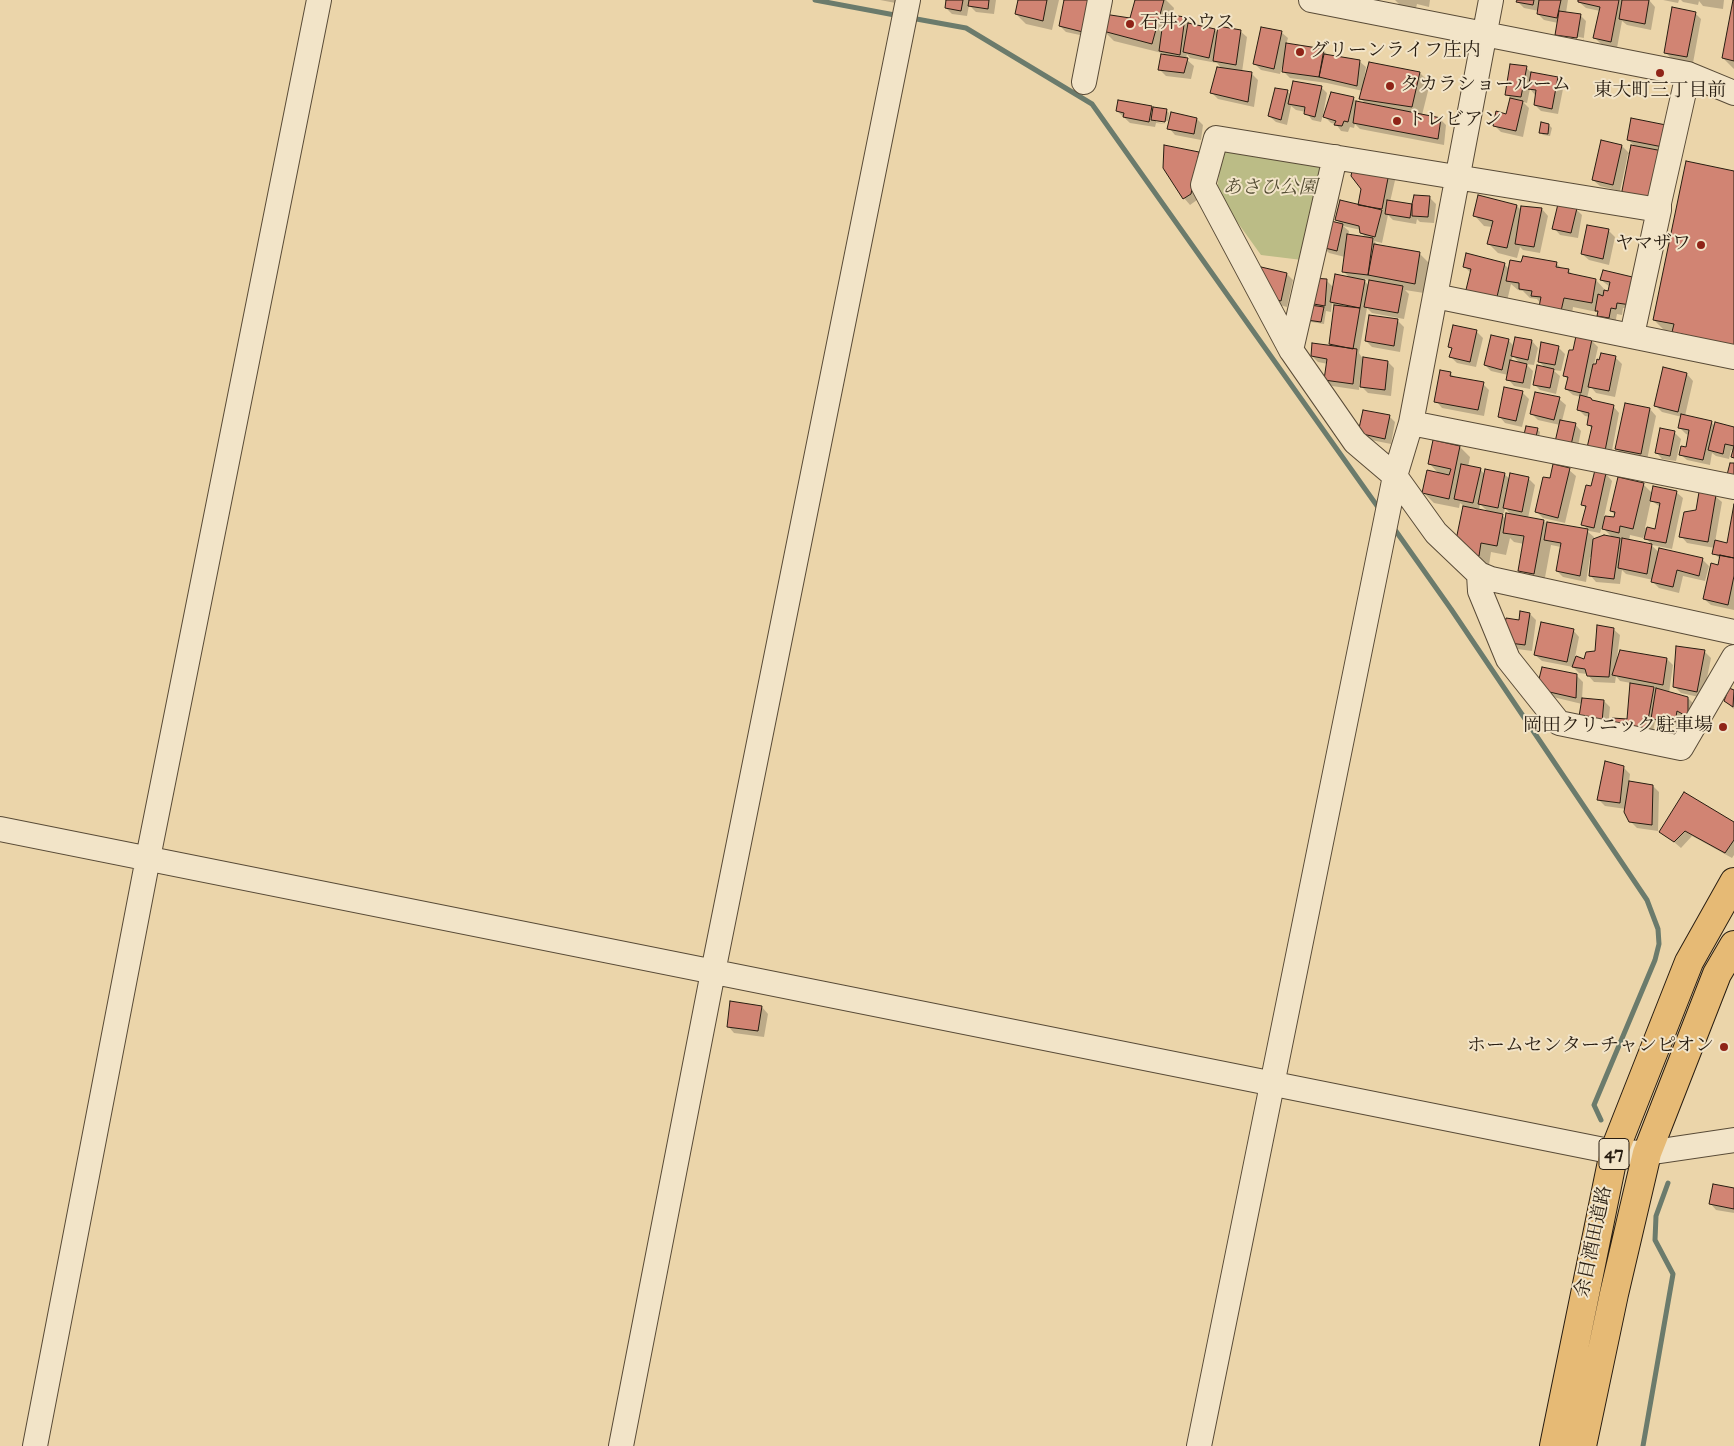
<!DOCTYPE html>
<meta charset="utf-8">
<style>
body{margin:0}
canvas{display:block;background:#ebd5aa}
</style>
<canvas width="1734" height="1446"></canvas>
<script>
const ctx = document.querySelector('canvas').getContext('2d');
ctx.lineJoin = 'round';
function fillPath(path, color) {
  ctx.fillStyle = color;
  ctx.fill(path, 'evenodd');
}
function toPath(rows) {
  const path = new Path2D();
  for (const r of rows) {
    path.moveTo(r[0], r[1]);
    for (let i = 2; i < r.length; i += 2) path.lineTo(r[i], r[i + 1]);
  }
  return path;
}
function stroke(path, color, width, dash) {
  ctx.strokeStyle = color;
  ctx.lineWidth = width;
  ctx.lineCap = dash ? 'butt' : 'round';
  ctx.setLineDash(dash || []);
  ctx.stroke(path);
}
function write(font, color, halo, rows, align = 'center') {
  ctx.font = font + ' "IM FELL DW Pica","Noto Serif JP",serif';
  ctx.lineWidth = 4;
  ctx.setLineDash([]);
  ctx.textBaseline = 'middle';
  ctx.strokeStyle = halo;
  ctx.fillStyle = color;
  for (const [text, x, y, turn = 0] of rows) {
    ctx.save();
    ctx.translate(x, y);
    ctx.rotate((+turn || 0) * Math.PI / 180);
    ctx.textAlign = isNaN(turn) ? turn : align;
    if (halo) ctx.strokeText(text, 0, 0);
    ctx.fillText(text, 0, 0);
    ctx.restore();
  }
}
fillPath(toPath([
 [1224,145,1324,153,1302,260,1261,255,1220,198,1217,188]
]), '#bbbc86');
fillPath(toPath([
 [880,0,907,0,906,5],
 [947,0,996,0,994,14,976,12,969,5,967,16,952,14,946,8],
 [1019,0,1059,0,1052,30,1026,24,1016,14],
 [1066,0,1089,37,1066,32,1060,26],
 [1136,0,1166,0,1174,8,1172,16,1185,18,1191,24,1215,30,1218,33,1240,31,1247,37,1242,72,1252,74,1258,80,1254,107,1218,99,1212,93,1222,69,1217,63,1190,58,1187,54,1186,59,1194,66,1191,79,1166,76,1160,70,1166,56,1162,53,1114,41,1104,31,1131,19],
 [1395,0,1430,0,1429,7,1417,4,1416,8,1400,5],
 [1518,0,1568,0,1566,13,1580,15,1586,21,1583,44,1563,41,1557,34,1558,23,1544,20,1538,14,1539,11,1524,8,1518,2],
 [1562,34,1584,38,1583,40,1562,37],
 [1580,0,1649,0,1655,7,1651,30,1627,25,1622,21,1617,48,1601,44,1595,38,1600,11,1586,8,1579,2],
 [1663,0,1679,0,1678,3],
 [1681,0,1724,0,1723,9,1703,6,1699,1,1698,5,1683,2],
 [1734,3,1734,69,1723,58],
 [1695,13,1701,19,1693,63,1672,59,1665,52],
 [1281,32,1288,38,1286,45,1323,50,1329,56,1359,61,1366,67,1364,79,1366,79,1370,63,1420,73,1430,83,1422,115,1440,119,1446,125,1444,145,1360,129,1355,124,1354,128,1350,127,1348,132,1341,131,1336,124,1331,123,1323,115,1321,122,1312,120,1306,112,1296,110,1291,106,1287,125,1276,122,1269,116,1287,91,1291,95,1321,87,1327,93,1323,115,1325,115,1353,98,1358,103,1367,105,1361,99,1363,91,1327,83,1290,78,1284,72,1285,64,1283,64,1280,74,1261,70,1255,64],
 [1526,67,1532,74,1557,78,1564,84,1558,114,1541,111,1535,105,1535,95,1530,89,1527,103,1523,102,1529,108,1523,137,1501,132,1494,125,1507,115,1511,98,1507,94],
 [1151,107,1154,110,1166,110,1169,113,1168,121,1156,120,1156,122,1167,124,1156,123,1155,127,1130,123,1117,111],
 [1197,119,1203,125,1201,140,1175,135,1169,128],
 [1632,120,1674,153,1630,155,1628,154,1620,191,1600,186,1593,180,1622,146,1630,154,1636,147,1628,140],
 [1549,125,1552,128,1550,136,1543,135,1540,132],
 [1198,153,1205,159,1197,200,1190,205,1184,198],
 [1734,172,1684,342,1674,331,1664,330,1654,320],
 [1352,176,1396,176,1390,202,1413,205,1430,198,1436,204,1434,223,1420,222,1417,219,1416,224,1393,220,1388,215,1382,243,1374,241,1379,246,1420,254,1429,263,1424,293,1405,290,1409,294,1404,319,1372,313,1367,308,1359,353,1363,359,1388,362,1394,368,1391,396,1368,393,1362,387,1362,379,1360,379,1359,390,1332,386,1326,380,1328,364,1318,362,1312,356,1330,347,1335,306,1332,303,1331,312,1326,311,1324,324,1311,322,1308,319,1311,304,1327,281,1334,288,1350,278,1343,271,1345,257,1329,253,1322,246,1342,225,1336,219,1359,206,1362,189],
 [1343,226,1361,230,1361,233,1367,238,1348,236,1349,231],
 [1363,279,1370,280,1369,286],
 [1479,197,1517,206,1522,211,1542,209,1548,216,1540,253,1523,250,1520,247,1517,258,1498,253,1488,243,1492,227,1484,226,1475,216],
 [1576,209,1582,215,1578,238,1560,235,1554,228],
 [1608,230,1615,237,1609,265,1589,260,1582,254],
 [1556,263,1562,269,1568,270,1574,276,1596,280,1605,290,1605,292,1609,293,1610,287,1601,280,1604,272,1637,311,1623,308,1622,315,1617,314,1615,324,1605,322,1598,316,1597,312,1573,307,1571,320,1541,304,1537,299,1530,298,1523,291,1518,290,1511,284,1505,310,1465,267,1504,264,1510,270],
 [1287,274,1293,280,1287,307,1272,303],
 [1398,321,1404,327,1400,352,1372,347,1366,341],
 [1476,331,1483,338,1476,367,1457,363,1451,357,1452,349,1449,346],
 [1509,341,1514,346,1532,341,1538,348,1534,365,1526,364,1533,371,1530,389,1514,386,1508,379,1508,375,1491,371,1485,365],
 [1513,356,1520,363,1511,362],
 [1592,341,1598,347,1594,365,1615,357,1622,364,1615,397,1596,393,1590,386,1587,398,1594,402,1613,406,1619,413,1610,461,1592,429,1588,424,1590,417,1585,416,1579,410,1581,397,1573,395,1566,389,1568,380,1565,376,1574,352],
 [1558,347,1565,354,1561,371,1553,370,1560,376,1556,394,1540,390,1534,384,1546,368,1539,362],
 [1450,373,1455,378,1483,384,1489,390,1484,416,1442,408,1436,401],
 [1687,374,1693,381,1685,416,1711,422,1715,426,1734,428,1734,451,1731,450,1729,459,1716,456,1712,453,1710,465,1687,460,1680,454,1686,449,1689,435,1686,434,1680,428,1682,417,1662,412,1656,406],
 [1522,392,1529,399,1522,427,1505,423,1499,416],
 [1559,399,1566,405,1562,421,1575,424,1581,431,1577,451,1560,425,1538,420,1532,414],
 [1650,409,1656,416,1647,460,1623,455,1617,449],
 [1389,416,1395,422,1391,444,1366,439,1360,433],
 [1537,429,1540,432,1538,443,1527,441],
 [1674,432,1681,439,1676,461,1662,459,1656,452],
 [1460,447,1470,457,1468,467,1480,469,1485,475,1504,474,1510,479,1528,478,1535,485,1528,518,1544,521,1548,525,1587,531,1594,537,1593,540,1613,538,1602,527,1600,533,1589,531,1583,524,1586,508,1583,505,1592,487,1596,472,1606,474,1612,481,1604,517,1615,519,1615,515,1611,511,1643,484,1653,494,1676,492,1683,498,1672,549,1652,545,1644,536,1643,538,1630,535,1629,541,1651,545,1660,553,1702,559,1709,566,1705,581,1683,576,1679,593,1659,588,1653,582,1653,580,1626,574,1622,570,1620,584,1596,582,1590,575,1592,557,1590,557,1586,582,1563,577,1557,571,1561,547,1551,545,1544,583,1529,581,1519,571,1524,544,1514,542,1510,538,1506,555,1491,552,1489,565,1473,562,1458,540,1464,506,1460,503,1459,508,1434,503,1424,493,1440,475,1429,463],
 [1651,500,1660,507,1656,531,1645,528],
 [1480,504,1488,512,1479,510],
 [1505,508,1511,515,1506,519,1500,513,1504,513],
 [1569,470,1576,476,1565,523,1543,518,1537,512,1551,480],
 [1715,496,1722,502,1715,542,1728,544,1734,511,1734,610,1711,605,1704,599,1721,560,1714,553,1715,548,1687,543,1681,536,1697,511],
 [1530,614,1536,620,1532,651,1510,648,1520,622],
 [1613,629,1620,635,1617,658,1667,659,1673,665,1669,693,1688,698,1694,704,1694,722,1683,716,1681,728,1659,725,1655,721,1651,743,1628,721,1631,683,1620,681,1616,676,1615,683,1594,682,1587,674,1579,673,1573,667,1542,661,1535,655,1573,630,1579,637,1575,657,1585,660,1597,652],
 [1704,651,1711,658,1703,698,1681,693,1674,686],
 [1577,676,1583,682,1582,699,1604,701,1610,707,1608,728,1582,704,1553,697,1540,683],
 [1730,690,1734,692,1734,709,1725,701],
 [1623,767,1630,774,1629,782,1653,786,1659,792,1658,831,1637,828,1630,821,1626,809,1605,806,1599,800],
 [1734,823,1734,855,1732,858,1692,836,1681,848,1661,831],
 [762,1007,768,1014,764,1037,734,1033,728,1026],
 [1734,1189,1734,1213,1716,1210,1710,1203]
]), '#0003');
stroke(toPath([
 [815,0,900,16],
 [911,18,966,28,1092,104,1380,510],
 [1393,527,1451,609,1647,900,1658,929,1659,944,1655,960,1594,1105,1601,1120],
 [1643,1446,1673,1274,1655,1240,1656,1216,1668,1183]
]), '#6b7b6c', 5);
const building = toPath([
 [946,0,963,0,961,11,945,8,946,0],
 [969,0,989,0,988,9,968,6,969,0],
 [1018,0,1047,0,1043,21,1015,14,1018,0],
 [1064,0,1090,0,1083,32,1059,26,1064,0],
 [1135,0,1164,0,1152,44,1103,31,1104,14,1130,18,1135,0],
 [1517,0,1534,0,1533,5,1516,2,1517,0],
 [1539,0,1561,0,1557,18,1537,14,1539,0],
 [1578,0,1619,0,1611,42,1593,38,1600,7,1578,2,1578,0],
 [1622,0,1649,0,1645,24,1619,19,1622,0],
 [1733,0,1734,0,1734,61,1722,58,1733,0],
 [1672,7,1696,12,1687,57,1664,53,1672,7],
 [1559,11,1581,14,1577,38,1555,35,1559,11],
 [1164,14,1185,17,1180,55,1159,51,1164,14],
 [1188,23,1215,29,1209,58,1183,52,1188,23],
 [1218,26,1241,30,1236,65,1213,61,1218,26],
 [1261,27,1282,31,1274,69,1253,64,1261,27],
 [1286,43,1324,49,1319,77,1282,72,1286,43],
 [1161,54,1188,58,1184,73,1158,70,1161,54],
 [1324,54,1360,60,1357,86,1319,77,1324,54],
 [1369,62,1420,72,1412,107,1359,99,1369,62],
 [1510,64,1527,66,1521,97,1505,95,1510,64],
 [1217,67,1252,72,1248,102,1210,93,1217,67],
 [1531,72,1558,77,1552,109,1534,105,1536,90,1528,89,1531,72],
 [1293,81,1322,86,1315,117,1304,114,1305,107,1288,104,1293,81],
 [1275,88,1288,90,1281,120,1268,116,1275,88],
 [1331,92,1354,97,1348,122,1344,121,1342,126,1334,125,1336,121,1323,117,1331,92],
 [1510,98,1523,101,1516,131,1493,126,1496,111,1506,114,1510,98],
 [1118,100,1152,106,1149,122,1123,117,1124,113,1116,111,1118,100],
 [1356,101,1441,118,1438,139,1353,123,1356,101],
 [1153,107,1167,109,1165,122,1151,120,1153,107],
 [1171,112,1197,118,1194,134,1167,129,1171,112],
 [1631,118,1671,126,1668,148,1627,140,1631,118],
 [1541,122,1549,124,1548,134,1539,133,1541,122],
 [1601,140,1622,145,1613,185,1592,180,1601,140],
 [1164,145,1199,152,1191,194,1183,199,1163,168,1164,145],
 [1631,145,1668,152,1659,203,1621,196,1631,145],
 [1354,161,1390,168,1382,209,1358,205,1361,189,1351,176,1354,161],
 [1686,161,1734,171,1734,346,1672,332,1674,324,1653,320,1686,161],
 [1414,195,1430,196,1428,217,1412,216,1412,204,1414,195],
 [1478,195,1517,205,1507,248,1487,244,1493,221,1473,216,1478,195],
 [1340,200,1382,210,1375,237,1360,233,1359,226,1335,220,1340,200],
 [1387,200,1412,204,1410,218,1385,214,1387,200],
 [1558,204,1577,208,1571,233,1552,229,1558,204],
 [1521,206,1542,208,1534,247,1515,244,1521,206],
 [1327,220,1343,224,1337,251,1321,247,1327,220],
 [1587,225,1609,229,1603,259,1581,254,1587,225],
 [1347,234,1373,238,1368,275,1342,272,1347,234],
 [1374,244,1420,252,1415,284,1368,275,1374,244],
 [1466,253,1505,263,1496,301,1465,294,1471,269,1463,267,1466,253],
 [1523,256,1557,262,1556,267,1569,269,1568,273,1596,279,1592,303,1564,298,1561,311,1539,307,1541,297,1531,296,1532,291,1519,289,1519,283,1506,281,1510,260,1521,262,1523,256],
 [1261,267,1287,273,1281,301,1264,297,1261,267],
 [1603,270,1645,280,1631,305,1617,303,1616,309,1611,308,1609,318,1597,316,1598,311,1595,311,1598,294,1603,296,1604,290,1608,291,1610,282,1600,280,1603,270],
 [1335,274,1365,280,1360,308,1330,302,1335,274],
 [1312,278,1327,279,1325,306,1308,303,1312,278],
 [1369,280,1403,286,1398,313,1364,307,1369,280],
 [1310,305,1324,307,1321,322,1307,320,1310,305],
 [1334,305,1360,308,1353,349,1329,344,1334,305],
 [1369,315,1398,319,1394,346,1365,341,1369,315],
 [1453,325,1477,330,1470,362,1449,357,1452,348,1448,347,1453,325],
 [1491,335,1509,339,1502,370,1484,365,1491,335],
 [1576,336,1592,339,1581,393,1565,389,1568,377,1563,376,1569,350,1573,350,1576,336],
 [1515,337,1532,340,1528,360,1511,356,1515,337],
 [1541,342,1559,346,1555,365,1538,362,1541,342],
 [1312,343,1357,349,1353,384,1324,380,1327,359,1311,356,1312,343],
 [1601,353,1616,356,1609,391,1588,387,1593,364,1596,364,1597,359,1599,360,1601,353],
 [1363,357,1388,361,1385,390,1360,387,1363,357],
 [1510,360,1527,364,1523,383,1506,380,1510,360],
 [1537,365,1554,369,1550,388,1533,385,1537,365],
 [1663,367,1687,373,1678,412,1654,406,1663,367],
 [1440,370,1451,372,1450,376,1484,382,1478,410,1434,402,1440,370],
 [1504,387,1523,391,1516,421,1498,417,1504,387],
 [1535,392,1560,397,1554,420,1530,414,1535,392],
 [1580,395,1591,398,1592,400,1614,405,1604,456,1586,452,1592,426,1587,425,1589,413,1577,410,1580,395],
 [1625,403,1650,408,1641,454,1615,449,1625,403],
 [1363,410,1390,415,1385,439,1358,433,1363,410],
 [1681,414,1712,421,1703,460,1679,455,1681,446,1686,447,1689,430,1678,428,1681,414],
 [1560,420,1576,423,1571,445,1555,442,1560,420],
 [1715,422,1734,427,1734,458,1731,457,1734,446,1725,444,1723,454,1708,450,1715,422],
 [1526,426,1538,428,1535,441,1523,439,1526,426],
 [1660,428,1675,431,1670,456,1655,453,1660,428],
 [1433,440,1460,446,1449,499,1422,493,1427,470,1449,475,1451,469,1428,464,1433,440],
 [1730,463,1734,463,1734,480,1726,479,1730,463],
 [1461,464,1481,468,1473,503,1454,499,1461,464],
 [1553,464,1570,468,1558,518,1535,512,1543,477,1550,478,1553,464],
 [1485,469,1505,473,1498,508,1478,504,1485,469],
 [1595,470,1606,473,1594,528,1581,525,1586,506,1581,505,1586,485,1591,486,1595,470],
 [1510,473,1529,477,1522,512,1503,508,1510,473],
 [1618,477,1644,483,1633,529,1620,526,1619,533,1602,529,1605,516,1614,517,1615,512,1610,511,1618,477],
 [1653,486,1677,491,1666,543,1644,539,1647,527,1655,529,1660,503,1650,501,1653,486],
 [1699,492,1716,495,1708,542,1679,537,1684,512,1696,510,1699,492],
 [1734,504,1734,558,1712,554,1715,540,1727,543,1734,504],
 [1463,506,1503,514,1497,546,1481,543,1479,556,1461,552,1463,542,1456,540,1463,506],
 [1506,513,1544,520,1534,574,1518,571,1524,536,1503,533,1506,513],
 [1547,522,1588,529,1580,576,1556,571,1561,543,1544,540,1547,522],
 [1604,535,1620,538,1614,579,1589,576,1593,539,1604,535],
 [1622,538,1652,544,1647,574,1618,568,1622,538],
 [1659,548,1703,558,1699,576,1677,570,1673,587,1651,582,1659,548],
 [1720,555,1734,558,1734,576,1728,605,1703,599,1711,563,1718,565,1720,555],
 [1520,611,1530,613,1525,645,1502,642,1506,618,1519,620,1520,611],
 [1541,622,1574,629,1567,662,1534,655,1541,622],
 [1597,625,1614,628,1609,677,1587,676,1585,669,1572,667,1576,656,1584,659,1586,652,1595,651,1597,625],
 [1676,646,1705,650,1697,692,1673,687,1676,646],
 [1620,650,1667,658,1663,685,1612,675,1620,650],
 [1542,667,1577,674,1576,698,1545,691,1544,685,1538,683,1542,667],
 [1630,683,1654,687,1645,737,1610,730,1612,718,1627,719,1630,683],
 [1656,688,1688,697,1688,717,1677,711,1675,722,1651,719,1656,688],
 [1729,688,1734,690,1733,707,1724,701,1729,688],
 [1582,698,1604,700,1602,722,1578,723,1582,698],
 [1605,761,1624,766,1620,803,1597,800,1605,761],
 [1629,781,1653,785,1652,825,1629,822,1624,812,1629,781],
 [1684,792,1734,822,1734,840,1725,853,1685,831,1674,842,1659,832,1684,792],
 [730,1001,762,1006,758,1031,727,1027,730,1001],
 [1713,1184,1734,1188,1734,1209,1709,1204,1713,1184]
]);
fillPath(building, '#d18473');
stroke(building, '#281d11', 1);
const minor = toPath([
 [1311,0,1688,74,1734,93],
 [1084,82,1100,0],
 [1659,210,1216,138,1203,185,1291,350,1355,442,1395,476,1436,533,1479,574,1491,579,1734,632],
 [1435,296,1734,357],
 [1632,335,1659,210,1659,203,1688,74],
 [1291,350,1335,157],
 [1411,423,1734,487],
 [1479,574,1480,591,1508,659,1559,723,1681,748,1734,657],
 [0,829,1614,1152,1647,1153,1734,1140],
 [35,1446,148,858,319,0],
 [621,1446,713,972,908,0],
 [1199,1446,1395,476,1411,423,1491,0]
]);
const highway = toPath([
 [1554,1446,1614,1152,1689,962,1734,882],
 [1582,1446,1614,1294,1647,1153,1717,974,1734,945]
]);
stroke(minor, '#594b37', 26);
stroke(highway, '#281d11', 30);
stroke(minor, '#f2e4c8', 24);
stroke(highway, '#e6ba75', 28);
for (const [x, y, r, color] of [
 [1130,24,5,"#8f2418"],
 [1300,52,5,"#8f2418"],
 [1660,73,5,"#8f2418"],
 [1390,86,5,"#8f2418"],
 [1397,121,5,"#8f2418"],
 [1701,245,5,"#8f2418"],
 [1723,727,5,"#8f2418"],
 [1724,1047,5,"#8f2418"]
]) {
  const dot = new Path2D();
  dot.arc(x, y, r, 0, 2 * Math.PI);
  ctx.fillStyle = color;
  ctx.fill(dot);
  stroke(dot, '#f2e4c8', 2);
}
for (const [x, y, w] of [
 [1614,1154,30]
]) {
  const box = new Path2D();
  box.roundRect(x - w / 2, y - 15.5, w, 31, 4);
  ctx.fillStyle = '#f2e4c8';
  ctx.fill(box);
  stroke(box, '#281d11', 1);
}
write('bold 18px', '#281d11', null, [
 ["47",1614,1154]
]);
write('19px', '#281d11', '#f2e4c8', [
 ["石井ハウス",1140,24],
 ["グリーンライフ庄内",1310,52],
 ["タカラショールーム",1400,86],
 ["東大町三丁目前",1660,92,"center"],
 ["トレビアン",1407,121],
 ["ヤマザワ",1691,245,"right"],
 ["岡田クリニック駐車場",1713,727,"right"],
 ["ホームセンターチャンピオン",1714,1047,"right"]
], 'left');
write('italic 19px', '#544d34', '#f2e4c8', [
 ["あさひ公園",1270,189]
]);
write('19px', '#281d11', '#f2e4c8', [
 ["余目酒田道路",1595,1242,-78]
]);
</script>
